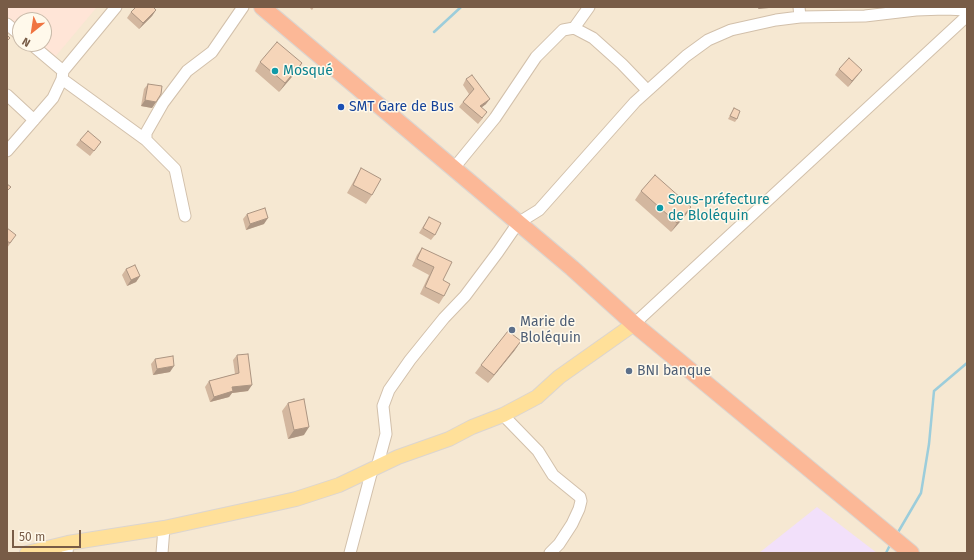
<!DOCTYPE html>
<meta charset="utf-8">
<style>
body{margin:0}
#map{position:relative;width:974px;height:560px;overflow:hidden;background:#fef5e4;font-family:"Fira Sans",sans-serif}
canvas{display:block}
.frame{position:absolute;inset:0;border:8px solid #785c47;pointer-events:none}
.north{position:absolute;left:12px;top:12px;width:40px;height:40px;box-sizing:border-box;background:#fff9eb;border:1px solid #c9baa9;border-radius:50%;rotate:210deg;font-size:11px;font-weight:700;line-height:16px;text-align:center;color:#785c47}
.north::after{content:'';display:block;margin:auto;width:14px;height:18px;background:#f07441;clip-path:polygon(50% 0,100% 100%,50% 72%,0 100%)}
.scale{position:absolute;left:12px;top:530px;width:69px;height:18px;box-sizing:border-box;border:2px solid #785c47;border-top:0;padding-left:5px;font-size:12px;line-height:14px;white-space:nowrap;color:#785c47;-webkit-text-stroke:3px #fff9eb;paint-order:stroke}
</style>
<div id="map">
<canvas width="974" height="560"></canvas>
<div class="frame"></div>
<div class="north">N</div>
<div class="scale">50 m</div>
</div>
<script>
const ctx = document.querySelector('canvas').getContext('2d');
ctx.lineJoin = 'round';
function fillPath(path, color) {
  ctx.fillStyle = color;
  ctx.fill(path, 'evenodd');
}
function toPath(rows) {
  const path = new Path2D();
  for (const r of rows) {
    path.moveTo(r[0], r[1]);
    for (let i = 2; i < r.length; i += 2) path.lineTo(r[i], r[i + 1]);
  }
  return path;
}
function stroke(path, color, width, dash) {
  ctx.strokeStyle = color;
  ctx.lineWidth = width;
  ctx.lineCap = dash ? 'butt' : 'round';
  ctx.setLineDash(dash || []);
  ctx.stroke(path);
}
function write(font, color, halo, rows, align = 'center') {
  ctx.font = font + ' "Fira Sans",sans-serif';
  ctx.lineWidth = 3;
  ctx.setLineDash([]);
  ctx.textBaseline = 'middle';
  ctx.strokeStyle = halo;
  ctx.fillStyle = color;
  for (const [text, x, y, turn = 0] of rows) {
    ctx.save();
    ctx.translate(x, y);
    ctx.rotate((+turn || 0) * Math.PI / 180);
    ctx.textAlign = isNaN(turn) ? turn : align;
    if (halo) ctx.strokeText(text, 0, 0);
    ctx.fillText(text, 0, 0);
    ctx.restore();
  }
}
fillPath(toPath([
 [7,7,967,7,967,553,7,553],
 [20,20,44,20,44,44,20,44]
]), '#f6e8d2');
fillPath(toPath([
 [7,7,97,7,55,57,40,44,44,44,44,20,20,20,20,27,7,17]
]), '#ffe5d7');
fillPath(toPath([
 [817,507,877,553,759,553]
]), '#f2e0fa');
stroke(toPath([
 [434,32,461,7],
 [897,534,921,493,929,444,934,391,967,363],
 [886,553,891,543]
]), '#9ccddb', 2.5);
const minor = toPath([
 [799,7,800,17],
 [7,24,20,35],
 [574,28,589,7],
 [31,44,63,71],
 [62,79,146,140],
 [7,95,34,120],
 [7,151,53,98,62,79,63,71,116,7],
 [454,168,495,118,536,57,563,30,574,28,593,38,622,64,647,90],
 [185,216,175,169,146,140,146,133,163,103,187,71,212,52,243,7],
 [634,324,967,16],
 [503,415,538,451,553,475,580,497,581,501,579,509,572,524,559,544,550,553],
 [377,467,386,434,383,406,389,390,410,360,444,318,465,296,498,252,518,223,539,210,635,102,686,56,708,40,731,30,776,20,800,17,865,16,916,10,945,9,967,10],
 [67,553,68,543],
 [162,553,164,528],
 [350,553,372,470]
]);
const major = toPath([
 [27,553,68,543,164,528,256,508,296,499,339,485,398,457,449,439,472,427,503,415,537,397,559,377,634,324]
]);
const highway = toPath([
 [262,7,572,268,634,324,911,553]
]);
stroke(minor, '#d2c0ab', 13);
stroke(major, '#dcd5cf', 16);
stroke(highway, '#dcd5cf', 18);
stroke(minor, '#fff', 11);
stroke(major, '#ffe099', 14);
stroke(highway, '#fcb897', 16);
fillPath(toPath([
 [309,7,314,7,312,10],
 [156,10,152,16,139,29,127,18,131,12],
 [260,62,302,63,296,72,279,92,255,71],
 [839,69,858,75,848,87,835,75],
 [466,79,486,104,481,107,483,118,478,124,459,107,469,94,463,85],
 [148,84,156,102,152,108,141,106,144,89],
 [734,108,737,119,735,122,728,119],
 [80,140,101,142,90,156,76,145],
 [361,168,372,195,366,204,347,193,356,177],
 [641,191,691,207,685,216,671,232,635,200],
 [247,214,264,224,246,230,243,219],
 [429,217,435,235,431,240,419,233],
 [7,228,12,241,7,248],
 [422,248,443,280,444,296,439,304,420,294,429,275,412,266,417,255],
 [126,269,140,276,136,282,127,286,122,275],
 [515,350,488,383,475,373,481,365],
 [237,355,248,391,232,393,229,397,210,402,205,387,209,381,235,374,233,360],
 [155,359,170,372,153,375,151,364],
 [288,403,304,435,288,439,282,411]
]), '#d3b79f');
fillPath(toPath([
 [759,7,770,7,769,8,758,9],
 [156,10,152,16,139,29,143,23],
 [302,63,296,72,279,92,285,83],
 [862,70,858,75,848,87,852,81],
 [490,99,486,104,476,112,480,106],
 [145,100,156,102,152,108,141,106],
 [691,207,685,216,671,232,677,223],
 [268,218,264,224,246,230,250,224],
 [140,276,136,282,127,286,131,280],
 [521,341,515,350,488,383,494,375],
 [174,366,170,372,153,375,157,369],
 [252,385,248,391,232,393,229,397,210,402,214,397,232,387],
 [309,427,304,435,288,439,294,430]
]), '#ac9582');
const building = toPath([
 [136,7,153,7,156,10,143,23,131,12,136,7],
 [7,35,10,38,7,41,7,35],
 [277,42,302,63,285,83,260,62,277,42],
 [849,58,862,70,852,81,839,69,849,58],
 [472,75,490,99,480,106,487,112,482,118,463,102,474,89,466,79,472,75],
 [148,84,162,86,161,94,156,102,145,100,148,84],
 [734,108,740,111,737,119,730,116,734,108],
 [88,131,101,142,94,151,80,140,88,131],
 [361,168,381,179,372,195,353,185,361,168],
 [655,175,691,207,677,223,641,191,655,175],
 [7,184,11,187,7,191,7,184],
 [265,208,268,218,250,224,247,214,265,208],
 [429,217,441,223,435,235,423,228,429,217],
 [7,228,16,235,10,243,7,241,7,228],
 [422,248,452,262,443,280,450,284,444,296,425,287,434,267,417,259,422,248],
 [135,265,140,276,131,280,126,269,135,265],
 [508,331,521,341,494,375,481,365,508,331],
 [248,354,252,385,232,387,233,391,214,397,209,381,239,373,237,355,248,354],
 [173,356,174,366,157,369,155,359,173,356],
 [304,399,309,427,294,430,288,403,304,399]
]);
fillPath(building, '#f5d5b9');
stroke(building, '#ac9582', 1);
for (const [x, y, r, color] of [
 [275,71,4,"#0f9aa8"],
 [341,107,4,"#1a4fb4"],
 [660,208,4,"#0f9aa8"],
 [512,330,4,"#5c6f8a"],
 [629,371,4,"#5c6f8a"]
]) {
  const dot = new Path2D();
  dot.arc(x, y, r, 0, 2 * Math.PI);
  ctx.fillStyle = color;
  ctx.fill(dot);
  stroke(dot, '#fff9eb', 1.5);
}
write('14px', '#0d838f', '#fff9eb', [
 ["Mosqué",283,71],
 ["Sous-préfecture",668,200],
 ["de Bloléquin",668,216]
], 'left');
write('14px', '#164399', '#fff9eb', [
 ["SMT Gare de Bus",349,107]
], 'left');
write('14px', '#4e5e75', '#fff9eb', [
 ["Marie de",520,322],
 ["Bloléquin",520,338],
 ["BNI banque",637,371]
], 'left');
</script>
